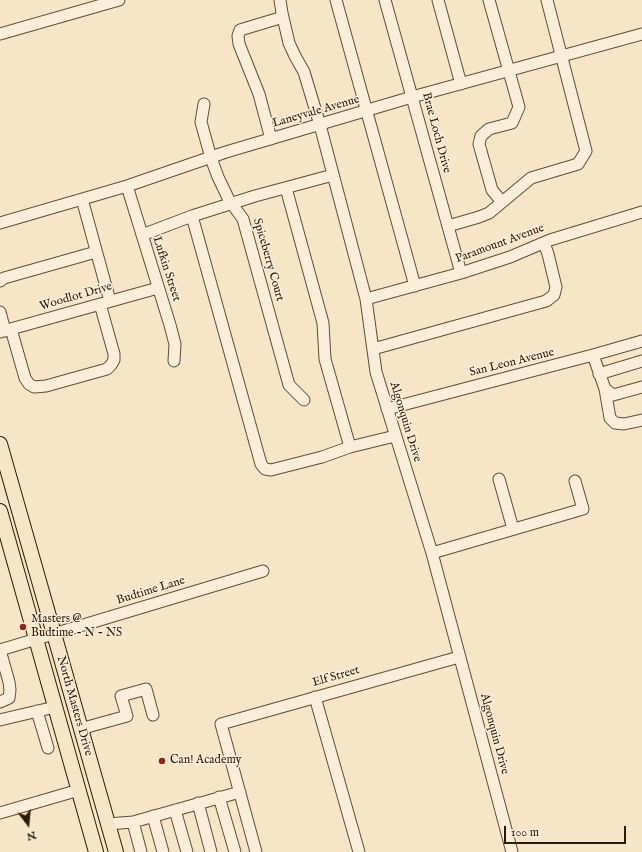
<!DOCTYPE html>
<style>
body{margin:0}
#map{position:relative;width:642px;height:852px;overflow:hidden;background:#f7e5c8;font-family:"IM FELL English",serif}
canvas{display:block}
.north{position:absolute;left:8px;top:804px;width:40px;height:40px;-webkit-text-stroke:3px #faeedb;paint-order:stroke;rotate:164deg;font-size:11px;font-weight:700;line-height:16px;text-align:center;color:#2e1a00}
.north::after{content:'';display:block;margin:auto;width:14px;height:18px;background:#2e1a00;clip-path:polygon(50% 0,100% 100%,50% 72%,0 100%)}
.scale{position:absolute;left:504px;top:826px;width:122px;height:18px;box-sizing:border-box;border:2px solid #2e1a00;border-top:0;padding-left:5px;font-size:12px;line-height:14px;white-space:nowrap;color:#2e1a00;-webkit-text-stroke:3px #faeedb;paint-order:stroke}
</style>
<div id="map">
<canvas width="642" height="852"></canvas>
<div class="north">N</div>
<div class="scale">100 m</div>
</div>
<script>
const ctx = document.querySelector('canvas').getContext('2d');
ctx.lineJoin = 'round';
function toPath(rows) {
  const path = new Path2D();
  for (const r of rows) {
    path.moveTo(r[0], r[1]);
    for (let i = 2; i < r.length; i += 2) path.lineTo(r[i], r[i + 1]);
  }
  return path;
}
function stroke(path, color, width, dash) {
  ctx.strokeStyle = color;
  ctx.lineWidth = width;
  ctx.lineCap = dash ? 'butt' : 'round';
  ctx.setLineDash(dash || []);
  ctx.stroke(path);
}
function write(font, color, halo, rows, align = 'center') {
  ctx.font = font + ' "IM FELL English",serif';
  ctx.lineWidth = 3;
  ctx.setLineDash([]);
  ctx.textBaseline = 'middle';
  ctx.strokeStyle = halo;
  ctx.fillStyle = color;
  for (const [text, x, y, turn = 0] of rows) {
    ctx.save();
    ctx.translate(x, y);
    ctx.rotate((+turn || 0) * Math.PI / 180);
    ctx.textAlign = isNaN(turn) ? turn : align;
    if (halo) ctx.strokeText(text, 0, 0);
    ctx.fillText(text, 0, 0);
    ctx.restore();
  }
}
const minor = toPath([
 [280,0,282,13,289,43,295,56,304,72,320,125,366,299,376,372,432,553,512,852],
 [336,0,415,286],
 [385,0,461,273],
 [438,0,461,84],
 [489,0,519,107,512,123,489,129,481,136,479,144,492,190,502,202],
 [0,34,119,0],
 [204,104,201,122,211,158,218,177,229,200,243,219,289,385,304,400],
 [271,139,259,94,239,44,238,36,240,30,283,17],
 [127,186,170,325,175,344,174,361],
 [286,188,323,323,325,359,350,447],
 [82,199,110,301],
 [192,216,261,464,265,469,271,470,322,457,350,447,395,436],
 [0,223,127,186,226,152,412,97,642,34],
 [448,226,479,217,489,213,531,178,578,164,586,151,547,0],
 [142,235,192,216,255,196,333,175],
 [0,281,4,278,96,252],
 [366,299,461,273,510,257,550,240,642,212],
 [0,312,5,331],
 [11,329,25,378,29,384,34,387,46,386,107,369,111,365,114,360,114,354,100,304],
 [0,332,158,288],
 [373,349,546,301,554,295,556,287,548,254,544,243],
 [593,355,605,389,613,395,642,387],
 [599,374,642,361],
 [605,389,610,418,615,423,624,424,642,420],
 [387,409,593,355,642,341],
 [499,479,513,529],
 [432,553,583,509,575,481],
 [0,650,263,571],
 [315,697,359,852],
 [0,702,9,698,10,690,9,682,0,650],
 [37,711,48,748],
 [0,720,55,707],
 [80,729,127,716,121,696,146,689,153,715],
 [219,797,235,852],
 [198,803,211,852],
 [175,810,187,852],
 [0,813,79,790],
 [153,816,163,852],
 [133,822,141,852],
 [108,824,133,822,240,792],
 [256,852,221,724,459,657]
]);
const major = toPath([
 [0,444,116,852],
 [0,511,96,852]
]);
stroke(minor, '#604d32', 13);
stroke(major, '#2e1a00', 16);
stroke(minor, '#faeedb', 11);
stroke(major, '#f7e5c8', 14);
for (const [x, y, r, color] of [
 [23,627,4,"#8f2418"],
 [162,761,4,"#8f2418"]
]) {
  const dot = new Path2D();
  dot.arc(x, y, r, 0, 2 * Math.PI);
  ctx.fillStyle = color;
  ctx.fill(dot);
  stroke(dot, '#faeedb', 1.5);
}
write('12px', '#2e1a00', '#faeedb', [
 ["Laneyvale Avenue",316,112,-16],
 ["Brae Loch Drive",436,133,75],
 ["Paramount Avenue",500,244,-20],
 ["Spiceberry Court",268,260,74],
 ["Lufkin Street",166,269,72],
 ["Woodlot Drive",76,297,-16],
 ["San Leon Avenue",512,363,-14],
 ["Algonquin Drive",405,422,73],
 ["Budtime Lane",151,591,-17],
 ["Elf Street",336,677,-16],
 ["North Masters Drive",74,706,74],
 ["Algonquin Drive",494,734,75]
]);
write('12px', '#2e1a00', '#faeedb', [
 ["Masters @",31,620],
 ["Budtime - N - NS",31,634],
 ["Can! Academy",170,761]
], 'left');
</script>
